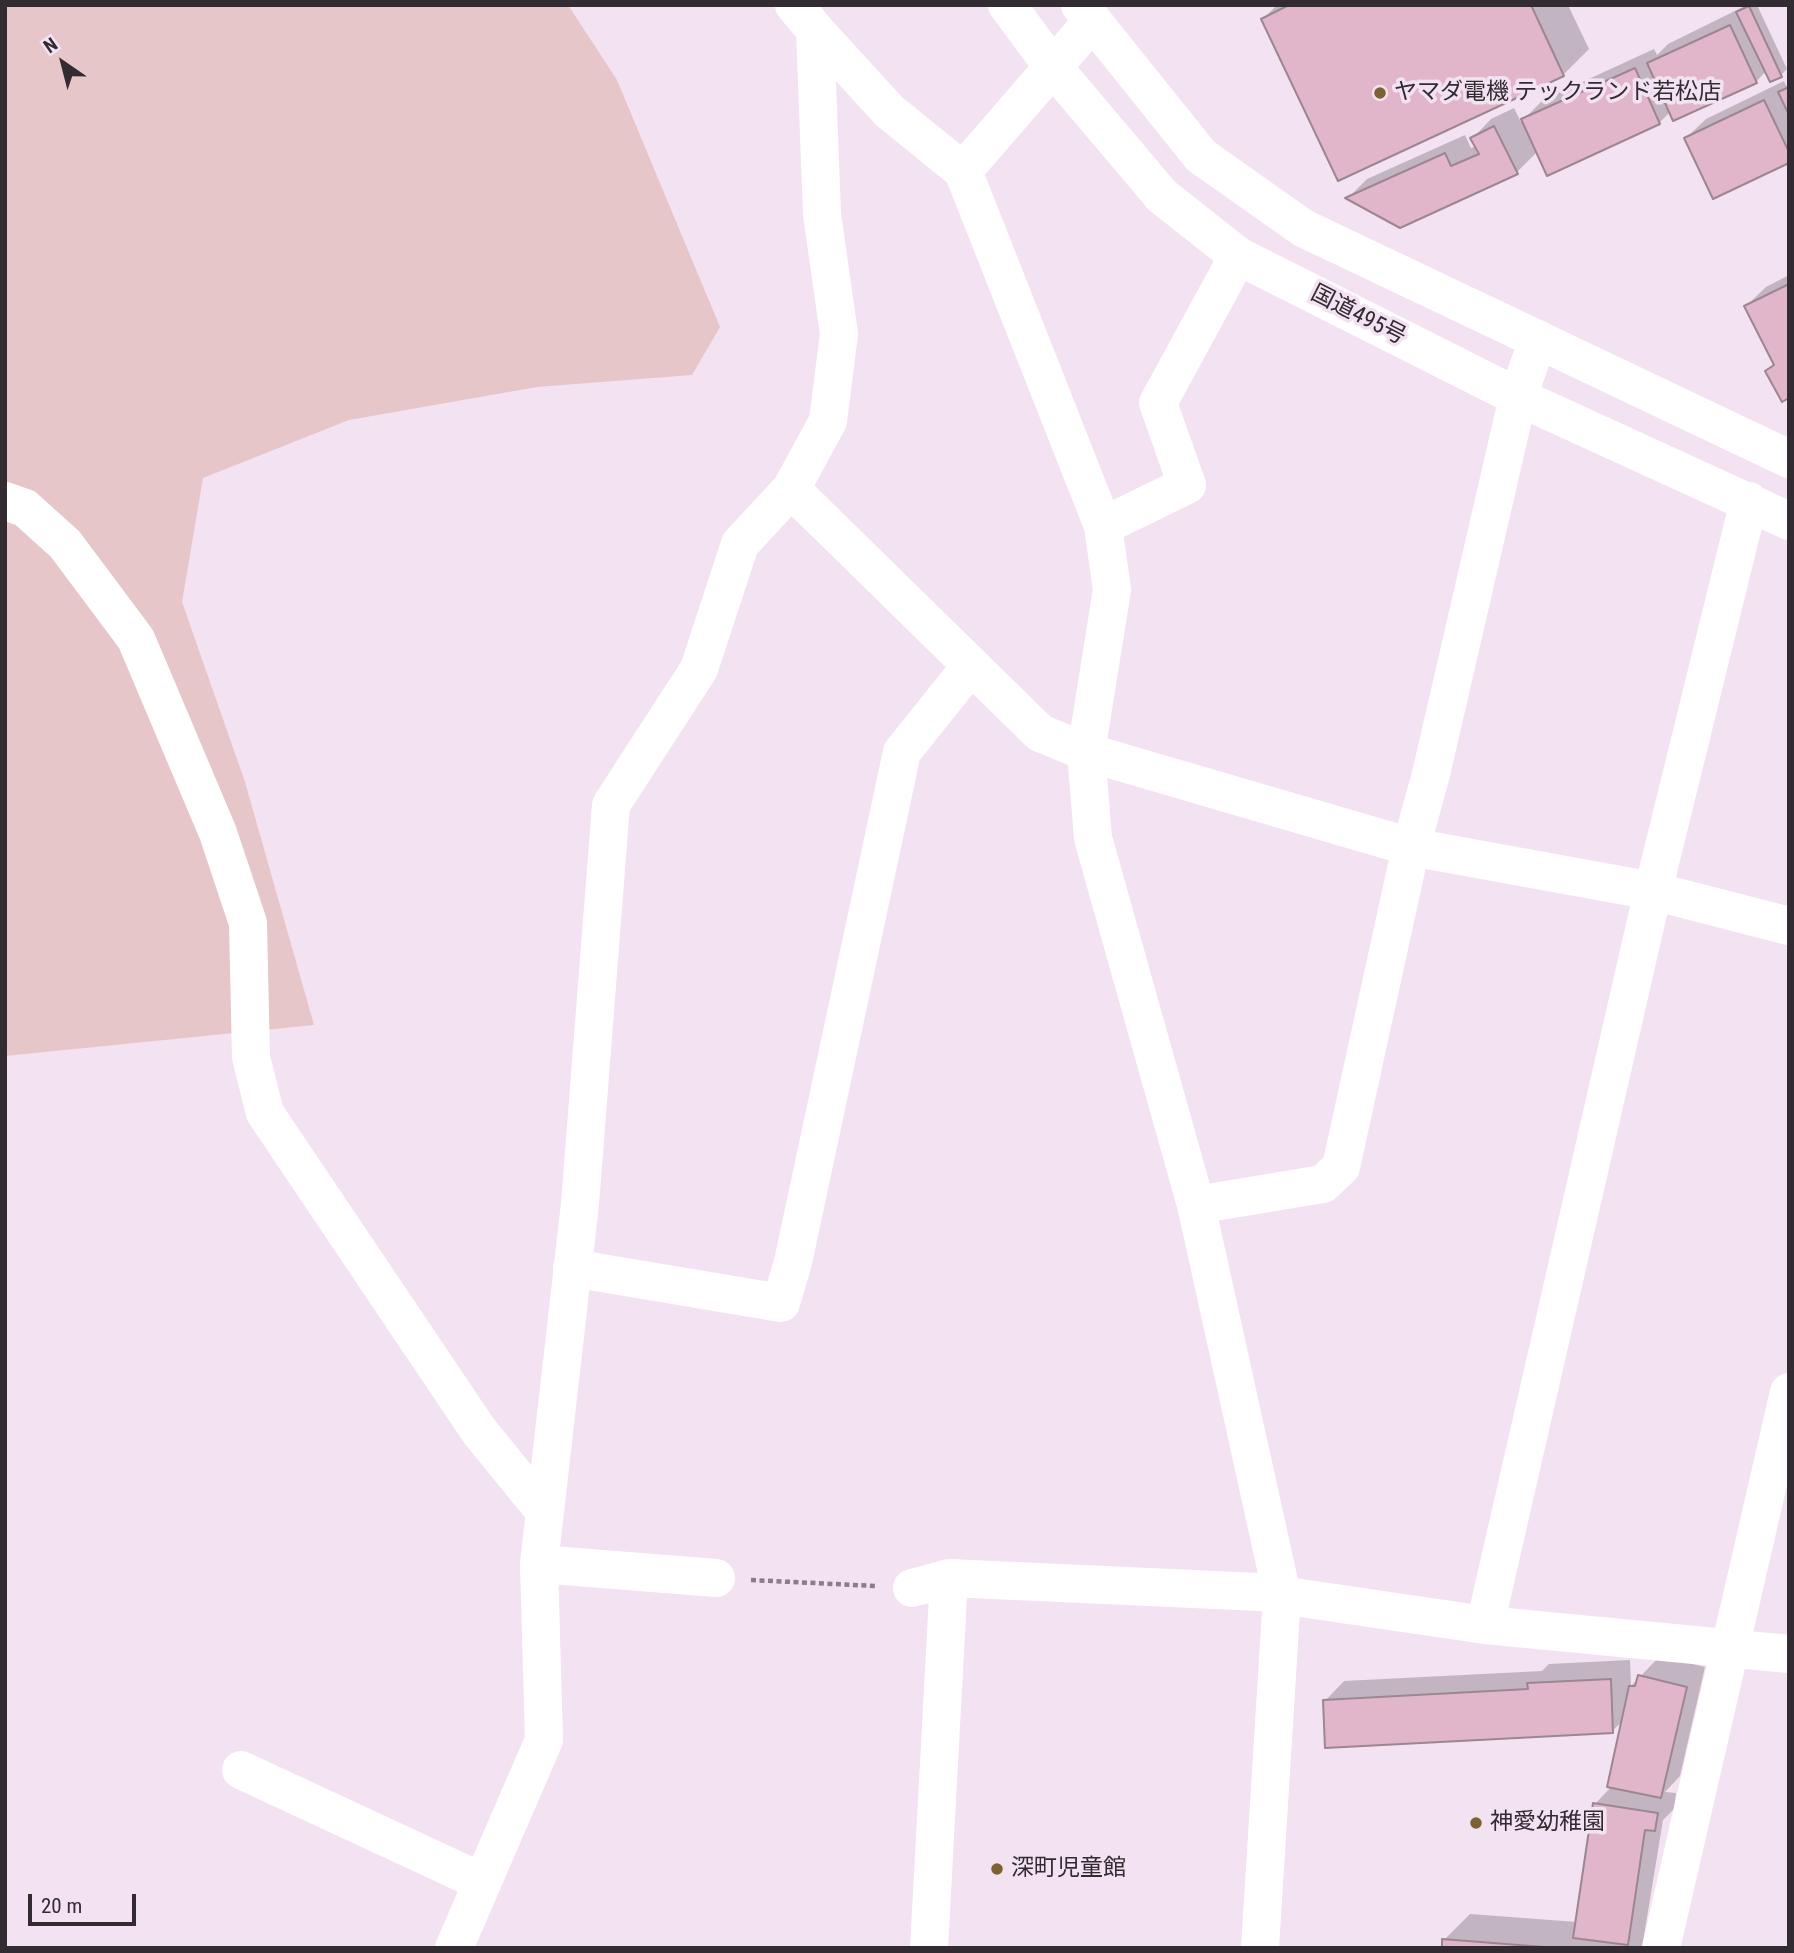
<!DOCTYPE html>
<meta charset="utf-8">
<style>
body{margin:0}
#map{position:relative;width:1794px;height:1953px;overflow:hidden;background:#f3e2f2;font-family:"Roboto Condensed",sans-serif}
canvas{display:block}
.frame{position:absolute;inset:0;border:7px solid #322b31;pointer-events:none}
.north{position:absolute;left:28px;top:28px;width:70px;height:70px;-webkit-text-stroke:5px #f3e2f2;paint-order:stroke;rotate:325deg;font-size:19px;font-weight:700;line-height:28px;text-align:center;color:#322b31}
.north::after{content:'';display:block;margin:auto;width:24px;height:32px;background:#322b31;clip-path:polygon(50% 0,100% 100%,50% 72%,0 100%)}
.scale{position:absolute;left:28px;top:1894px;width:108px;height:32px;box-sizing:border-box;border:4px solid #322b31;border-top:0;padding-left:9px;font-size:21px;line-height:24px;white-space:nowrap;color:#322b31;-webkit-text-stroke:5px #f3e2f2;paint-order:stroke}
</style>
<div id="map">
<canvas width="1794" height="1953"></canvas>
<div class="frame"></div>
<div class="north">N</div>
<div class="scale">20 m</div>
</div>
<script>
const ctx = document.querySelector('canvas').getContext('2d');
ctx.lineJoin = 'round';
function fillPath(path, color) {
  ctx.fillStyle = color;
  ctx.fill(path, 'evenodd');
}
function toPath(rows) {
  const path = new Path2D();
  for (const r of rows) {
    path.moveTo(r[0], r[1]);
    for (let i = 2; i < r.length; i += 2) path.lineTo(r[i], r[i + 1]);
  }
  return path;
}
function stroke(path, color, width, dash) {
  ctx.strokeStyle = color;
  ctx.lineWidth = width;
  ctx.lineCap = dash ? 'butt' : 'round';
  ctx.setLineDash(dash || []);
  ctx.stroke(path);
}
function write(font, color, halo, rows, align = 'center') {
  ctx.font = font + ' "Roboto Condensed","Noto Sans JP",sans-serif';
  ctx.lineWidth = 7;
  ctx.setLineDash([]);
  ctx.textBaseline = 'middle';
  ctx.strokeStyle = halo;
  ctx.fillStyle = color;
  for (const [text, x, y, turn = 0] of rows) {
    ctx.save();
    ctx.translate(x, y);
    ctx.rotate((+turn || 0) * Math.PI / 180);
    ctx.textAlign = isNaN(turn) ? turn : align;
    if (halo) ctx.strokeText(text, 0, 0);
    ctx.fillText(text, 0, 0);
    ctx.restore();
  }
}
fillPath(toPath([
 [5,5,568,5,617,80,720,327,692,375,537,387,349,420,203,478,182,602,245,782,314,1025,5,1056]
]), '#e6c6c9');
fillPath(toPath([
 [1277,5,1568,5,1589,49,1563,75,1263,19],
 [1747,5,1757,5,1787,69,1781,75,1766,71,1756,82,1670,112,1659,123,1538,151,1517,172,1348,198,1367,179,1465,135,1471,148,1476,146,1472,139,1491,119,1514,108,1521,122,1543,100,1654,49,1657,55,1668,44],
 [1784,81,1786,86,1789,83,1789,161,1686,138,1706,119],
 [1789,275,1789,396,1767,371,1775,363,1746,306,1766,287],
 [1660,1656,1705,1667,1680,1776,1665,1792,1676,1793,1674,1809,1663,1820,1642,1948,1441,1948,1444,1940,1470,1914,1577,1922,1595,1804,1612,1786,1623,1721,1612,1731,1325,1701,1344,1681,1542,1671,1549,1664,1630,1660,1631,1686]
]), '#0003');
const building = toPath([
 [1289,5,1531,5,1564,76,1338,181,1261,19,1289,5],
 [1749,6,1782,77,1770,82,1736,12,1749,6],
 [1730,25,1757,83,1673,121,1647,63,1730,25],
 [1635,68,1660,124,1547,176,1521,119,1635,68],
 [1789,87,1789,115,1778,92,1789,87],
 [1764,100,1789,152,1789,163,1713,199,1684,138,1764,100],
 [1494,126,1518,174,1400,228,1345,198,1445,153,1451,166,1479,154,1470,138,1494,126],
 [1789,284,1789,398,1782,402,1765,371,1774,365,1744,306,1789,284],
 [1638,1675,1687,1687,1661,1798,1607,1787,1629,1686,1635,1686,1638,1675],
 [1611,1679,1613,1733,1325,1748,1323,1700,1528,1689,1527,1683,1611,1679],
 [1593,1803,1658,1813,1655,1831,1645,1830,1628,1945,1573,1938,1593,1803],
 [1442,1939,1557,1948,1442,1948,1442,1939]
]);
fillPath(building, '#e2b6ca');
stroke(building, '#9c8790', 2);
stroke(toPath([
 [751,1580,876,1586]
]), '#897e88', 4.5, [5, 3.5]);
stroke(toPath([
 [1091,23,963,171,1103,526,1112,590,1086,752,1093,838,1196,1205,1282,1595,1260,1948],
 [815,30,889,111,963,171],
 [791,489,1040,733,1086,752,1411,847,1653,891,1789,926],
 [5,501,25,508,65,544,136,639,218,833,248,923,251,1057,265,1113,479,1431,545,1512],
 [1103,526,1187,485,1158,403,1238,256],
 [1196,1205,1323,1184,1341,1167,1411,847,1431,774,1518,397,1538,339],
 [572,1268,781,1303,793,1262,902,752,970,667],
 [539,1564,716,1578],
 [912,1588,949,1578,1260,1592,1485,1625,1789,1654],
 [1485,1625,1653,891,1749,501],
 [241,1770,482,1882],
 [454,1948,544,1740,539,1564,580,1204,611,805,699,669,740,544,791,489,828,421,839,334,822,214,815,30,794,5],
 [929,1948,949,1578],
 [1661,1948,1789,1392]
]), '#fff', 38);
stroke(toPath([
 [1007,5,1053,67,1162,196,1238,256,1518,397,1789,521],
 [1080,5,1201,156,1303,228,1789,459]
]), '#fff', 38);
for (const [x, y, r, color] of [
 [1380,93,7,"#7b6133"],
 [1476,1823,7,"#7b6133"],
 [997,1869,7,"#7b6133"]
]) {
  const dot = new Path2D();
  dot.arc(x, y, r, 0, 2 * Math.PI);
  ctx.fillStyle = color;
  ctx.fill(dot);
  stroke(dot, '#f3e2f2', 2.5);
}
write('23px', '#322b31', '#f3e2f2', [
 ["ヤマダ電機 テックランド若松店",1394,93],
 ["神愛幼稚園",1490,1823],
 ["深町児童館",1011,1869]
], 'left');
write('23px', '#322b31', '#f3e2f2', [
 ["国道495号",1358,316,27]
]);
</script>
